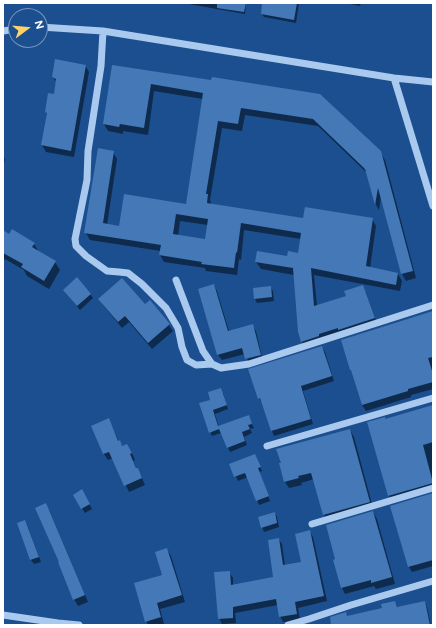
<!DOCTYPE html>
<style>
body{margin:0}
#map{position:relative;width:436px;height:628px;overflow:hidden;background:#1b4f8f;font-family:Figtree,sans-serif}
canvas{display:block}
.frame{position:absolute;inset:0;border:4px solid #fff;pointer-events:none}
.north{position:absolute;left:8px;top:8px;width:40px;height:40px;box-sizing:border-box;background:#1b4f8f;border:1px solid #7695bc;border-radius:50%;rotate:74deg;font-size:11px;font-weight:700;line-height:16px;text-align:center;color:#fff}
.north::after{content:'';display:block;margin:auto;width:14px;height:18px;background:#ffd166;clip-path:polygon(50% 0,100% 100%,50% 72%,0 100%)}
</style>
<div id="map">
<canvas width="436" height="628"></canvas>
<div class="frame"></div>
<div class="north">N</div>
</div>
<script>
const ctx = document.querySelector('canvas').getContext('2d');
ctx.lineJoin = 'round';
function fillPath(path, color) {
  ctx.fillStyle = color;
  ctx.fill(path, 'evenodd');
}
function toPath(rows) {
  const path = new Path2D();
  for (const r of rows) {
    path.moveTo(r[0], r[1]);
    for (let i = 2; i < r.length; i += 2) path.lineTo(r[i], r[i + 1]);
  }
  return path;
}
function stroke(path, color, width, dash) {
  ctx.strokeStyle = color;
  ctx.lineWidth = width;
  ctx.lineCap = dash ? 'butt' : 'round';
  ctx.setLineDash(dash || []);
  ctx.stroke(path);
}
fillPath(toPath([
 [183,3,246,3,245,14],
 [264,3,299,3,296,23,264,17,262,14],
 [345,3,361,3,360,6],
 [85,65,89,72,74,157,46,152,42,145,47,114,46,112,55,95,57,83,53,77],
 [113,66,212,81,320,95,380,152,385,160,416,278,406,281,402,274,381,197,379,210,376,205,367,173,318,126,245,115,242,131,222,128,210,200,211,203,211,205,304,219,372,219,376,226,370,268,398,274,402,281,400,291,314,275,317,306,347,296,362,286,366,293,378,326,306,349,302,342,294,275,261,269,256,262,299,254,301,239,244,230,241,260,239,259,237,275,206,271,205,268,164,262,160,255,161,251,90,240,86,233,113,152,117,159,107,225,120,227,187,205,203,99,154,91,148,135,123,131,123,134,108,131,104,124],
 [180,221,208,225,206,240,178,236],
 [3,156,5,159,3,169],
 [3,231,10,235,34,244,39,252,55,262,60,270,49,289,27,276,24,270,5,259,3,261],
 [214,285,217,291,229,331,252,325,256,331,263,361,250,365,245,354,222,360,218,355],
 [270,287,273,291,274,301,257,303,255,299],
 [67,294,90,294,93,298,80,310],
 [99,299,145,306,169,325,173,331,152,349,129,322,122,328,103,305],
 [433,312,433,389,411,395,411,397,366,411,362,405],
 [322,347,325,352,334,381,303,391,313,424,274,436,272,431,262,403,259,398],
 [223,393,228,409,215,414,219,427,248,416,254,428,250,429,252,433,244,437,247,445,230,452,221,433,212,436,210,432,212,400],
 [433,406,433,489,392,501,389,496,368,423,385,418,385,420],
 [93,426,112,426,119,442,119,441,123,447,131,451,135,460,133,461,137,469,141,476,145,485,129,492,113,458,108,460,104,454],
 [350,430,354,437,373,508,328,522,324,515,314,479,301,483,302,485,289,488,285,482,280,464],
 [257,459,262,471,259,472,270,501,259,505,248,477,238,481,231,465],
 [82,491,92,509,85,513,74,495],
 [433,494,433,566,412,572,409,567,392,507],
 [49,510,88,602,78,606,74,599,60,562],
 [373,512,377,519,395,584,376,589,374,586,345,594,342,588],
 [275,513,277,517,279,527,264,532,262,527],
 [25,521,27,525,41,562,34,564,31,560,18,523],
 [310,532,313,537,327,601,298,608,300,620,283,622,280,616,278,605,235,613,236,623,222,624,219,618,229,572,233,578,233,586,274,578,278,539,282,544,285,566,302,563],
 [167,549,171,556,185,602,160,609,164,624,160,625,148,625,146,621,164,575],
 [395,602,398,608,425,602,427,607,431,625,332,625,345,613,348,617,383,609]
]), '#0007');
fillPath(toPath([
 [217,3,246,3,244,12,217,8],
 [262,3,297,3,294,20,261,14],
 [55,59,86,65,71,151,41,145,47,113,45,112,48,93,54,94,56,79,52,77],
 [112,65,211,80,212,77,320,94,381,151,413,271,401,274,378,188,375,205,365,169,313,119,241,108,238,124,218,121,206,194,208,194,207,203,303,218,305,207,373,218,366,266,398,273,396,285,311,268,314,306,346,296,344,291,363,285,375,318,338,330,338,328,319,334,319,336,301,342,298,332,293,268,255,262,257,251,287,256,288,251,298,253,301,233,241,223,237,253,236,252,234,268,201,264,202,262,159,255,161,245,84,233,98,148,114,151,103,223,119,226,124,194,186,204,203,93,151,84,144,128,120,124,119,127,103,124],
 [176,214,208,219,205,239,173,234],
 [12,229,35,243,32,247,56,261,44,281,21,267,23,264,3,253,3,230,9,234],
 [77,277,91,294,77,306,63,290],
 [122,278,145,304,150,300,170,324,148,343,125,316,118,322,98,299],
 [214,284,228,331,253,324,261,355,245,359,242,348,217,355,198,289],
 [271,286,272,297,254,299,253,288],
 [433,311,433,357,428,358,433,374,433,382,408,389,408,391,362,405,351,370,350,370,341,340],
 [322,346,332,376,301,386,311,419,271,431,260,398,258,399,248,369],
 [221,388,227,405,213,410,218,426,249,415,252,424,248,425,250,429,242,432,245,441,227,448,219,429,209,433,199,403,210,400,208,392],
 [433,405,433,442,423,445,433,483,388,496,367,422,385,417,385,419],
 [109,418,118,441,120,440,122,446,127,444,132,453,130,454,136,468,138,468,142,478,124,486,109,452,103,454,91,426],
 [350,429,370,502,323,515,311,473,298,476,299,478,284,482,279,463,281,463,276,449],
 [255,454,261,467,258,468,269,496,256,501,245,473,234,477,229,464],
 [82,489,90,504,81,509,73,495],
 [433,493,433,560,408,567,390,506],
 [46,503,85,595,73,600,58,562,59,562,35,508],
 [373,511,392,577,371,583,371,580,341,588,333,560,335,559,326,525],
 [275,512,277,523,261,528,258,517],
 [25,520,39,557,30,560,17,523],
 [310,530,324,596,295,602,297,614,279,617,276,599,233,607,233,618,218,619,214,572,230,571,231,585,273,577,268,540,279,538,283,565,301,562,295,534],
 [167,548,182,595,157,603,161,617,145,622,134,583,162,575,155,552],
 [395,601,397,607,425,601,430,625,331,625,330,617,346,612,347,616,382,608,381,604]
]), '#4478b7');
stroke(toPath([
 [40,27,103,31,394,78,433,82],
 [3,31,16,29],
 [103,31,101,66,88,151,87,180,75,239,76,246,86,256,107,271,119,272,128,273,142,284,166,308,178,328,182,347,187,360,196,365,212,364],
 [394,78,433,206],
 [176,280,203,351,212,364,221,368,249,364,433,305],
 [267,446,433,398],
 [312,524,433,488],
 [3,615,58,623,79,625],
 [288,625,309,619,351,605,433,581]
]), '#a9c9ee', 7);
</script>
